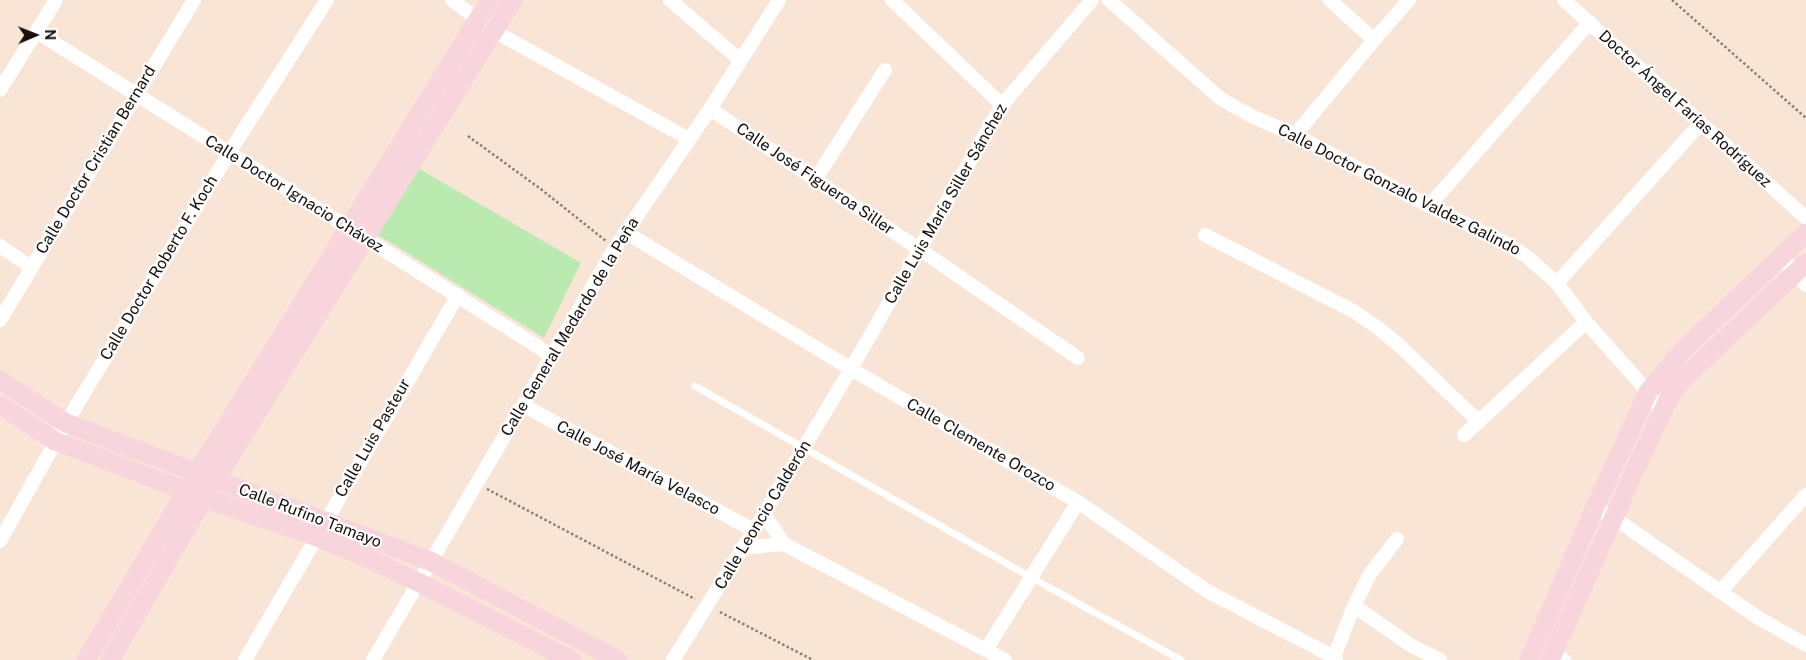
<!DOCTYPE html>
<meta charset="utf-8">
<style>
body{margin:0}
#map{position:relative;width:1806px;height:660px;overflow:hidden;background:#f9e5d6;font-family:"Public Sans",sans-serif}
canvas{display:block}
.north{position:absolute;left:10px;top:10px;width:50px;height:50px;-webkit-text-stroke:4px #fff;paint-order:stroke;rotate:89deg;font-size:14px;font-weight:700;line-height:20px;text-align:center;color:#17100b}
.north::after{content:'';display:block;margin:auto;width:18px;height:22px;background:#17100b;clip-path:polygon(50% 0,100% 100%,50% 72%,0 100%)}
</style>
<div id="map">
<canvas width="1806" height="660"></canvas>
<div class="north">N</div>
</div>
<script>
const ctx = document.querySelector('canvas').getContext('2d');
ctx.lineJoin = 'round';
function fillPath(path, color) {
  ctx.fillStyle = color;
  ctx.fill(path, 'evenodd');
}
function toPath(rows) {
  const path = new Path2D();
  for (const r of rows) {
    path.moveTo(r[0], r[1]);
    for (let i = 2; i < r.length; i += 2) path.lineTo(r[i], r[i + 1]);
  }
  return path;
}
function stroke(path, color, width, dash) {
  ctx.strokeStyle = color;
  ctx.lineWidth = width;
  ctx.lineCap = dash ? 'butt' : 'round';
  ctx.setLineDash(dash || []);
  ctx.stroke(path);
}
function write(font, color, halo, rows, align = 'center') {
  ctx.font = font + ' "Public Sans",sans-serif';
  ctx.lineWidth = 4.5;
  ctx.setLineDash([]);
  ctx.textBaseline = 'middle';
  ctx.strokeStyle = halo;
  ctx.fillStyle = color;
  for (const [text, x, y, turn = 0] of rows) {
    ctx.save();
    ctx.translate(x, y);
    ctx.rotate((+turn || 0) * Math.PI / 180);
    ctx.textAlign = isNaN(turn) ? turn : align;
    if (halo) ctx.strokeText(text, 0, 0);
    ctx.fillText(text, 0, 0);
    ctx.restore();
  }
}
fillPath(toPath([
 [418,168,581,263,544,338,378,235]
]), '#bbeab1');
stroke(toPath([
 [1672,0,1806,118],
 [468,136,542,190,606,241],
 [487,489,695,599],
 [720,612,813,660]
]), '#8c7e74', 2.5, [2.5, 2.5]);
stroke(toPath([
 [695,386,1032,578,1181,660]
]), '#fff', 7);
stroke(toPath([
 [452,0,494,31,689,139],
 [670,0,740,60],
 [892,0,1002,105],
 [1109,0,1221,99,1251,116,1295,135,1429,206,1500,240,1526,256,1557,283,1586,322,1648,392,1662,412],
 [1330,0,1374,40],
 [1564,0,1806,218],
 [37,32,551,355],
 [0,90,56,0],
 [710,109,919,249,1078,358],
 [1295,135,1374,40,1409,0],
 [815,180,885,70],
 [1429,206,1590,22],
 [625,232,851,369,1078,502,1207,591,1334,657,1336,660],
 [1205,235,1355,312,1378,328,1401,347,1479,422],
 [0,246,31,267],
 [1781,257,1806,285],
 [1557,283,1700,124],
 [0,320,194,0],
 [523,405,753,530],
 [1464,435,1586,322],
 [1595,507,1614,518,1757,617,1806,645],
 [764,514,784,544,1005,660],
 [0,541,66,423,229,153,327,0],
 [742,548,784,544],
 [1720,592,1806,495],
 [1354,606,1412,646,1440,660],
 [1545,648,1564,660],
 [986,650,1078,502],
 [1334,657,1354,606,1370,574,1397,539],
 [245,660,458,295],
 [373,660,615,248,710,109,779,0],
 [673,660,764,514,851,369,1002,105,1092,0]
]), '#fff', 14);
stroke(toPath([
 [0,380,66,423,430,561,618,660],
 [0,405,55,441,204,498,317,537,371,560,418,582,571,660],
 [86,660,197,473,490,0],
 [110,660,204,498,513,0],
 [1529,660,1595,507,1648,392,1683,350,1806,233],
 [1550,660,1641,457,1671,394,1683,379,1806,263]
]), '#f8d4dd', 19);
write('16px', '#17100b', '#fff', [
 ["Doctor Ángel Farías Rodríguez",1685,109,42],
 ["Calle Doctor Cristian Bernard",96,160,-59],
 ["Calle José Figueroa Siller",815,179,34],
 ["Calle Doctor Gonzalo Valdez Galindo",1399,190,27],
 ["Calle Doctor Ignacio Chávez",294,194,32],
 ["Calle Luis María Siller Sánchez",946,204,-60],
 ["Calle Doctor Roberto F. Koch",159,268,-59],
 ["Calle General Medardo de la Peña",570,327,-59],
 ["Calle Luis Pasteur",373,438,-60],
 ["Calle Clemente Orozco",981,445,30],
 ["Calle José María Velasco",638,468,28],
 ["Calle Leoncio Calderón",763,515,-59],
 ["Calle Rufino Tamayo",310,516,21]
]);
</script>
